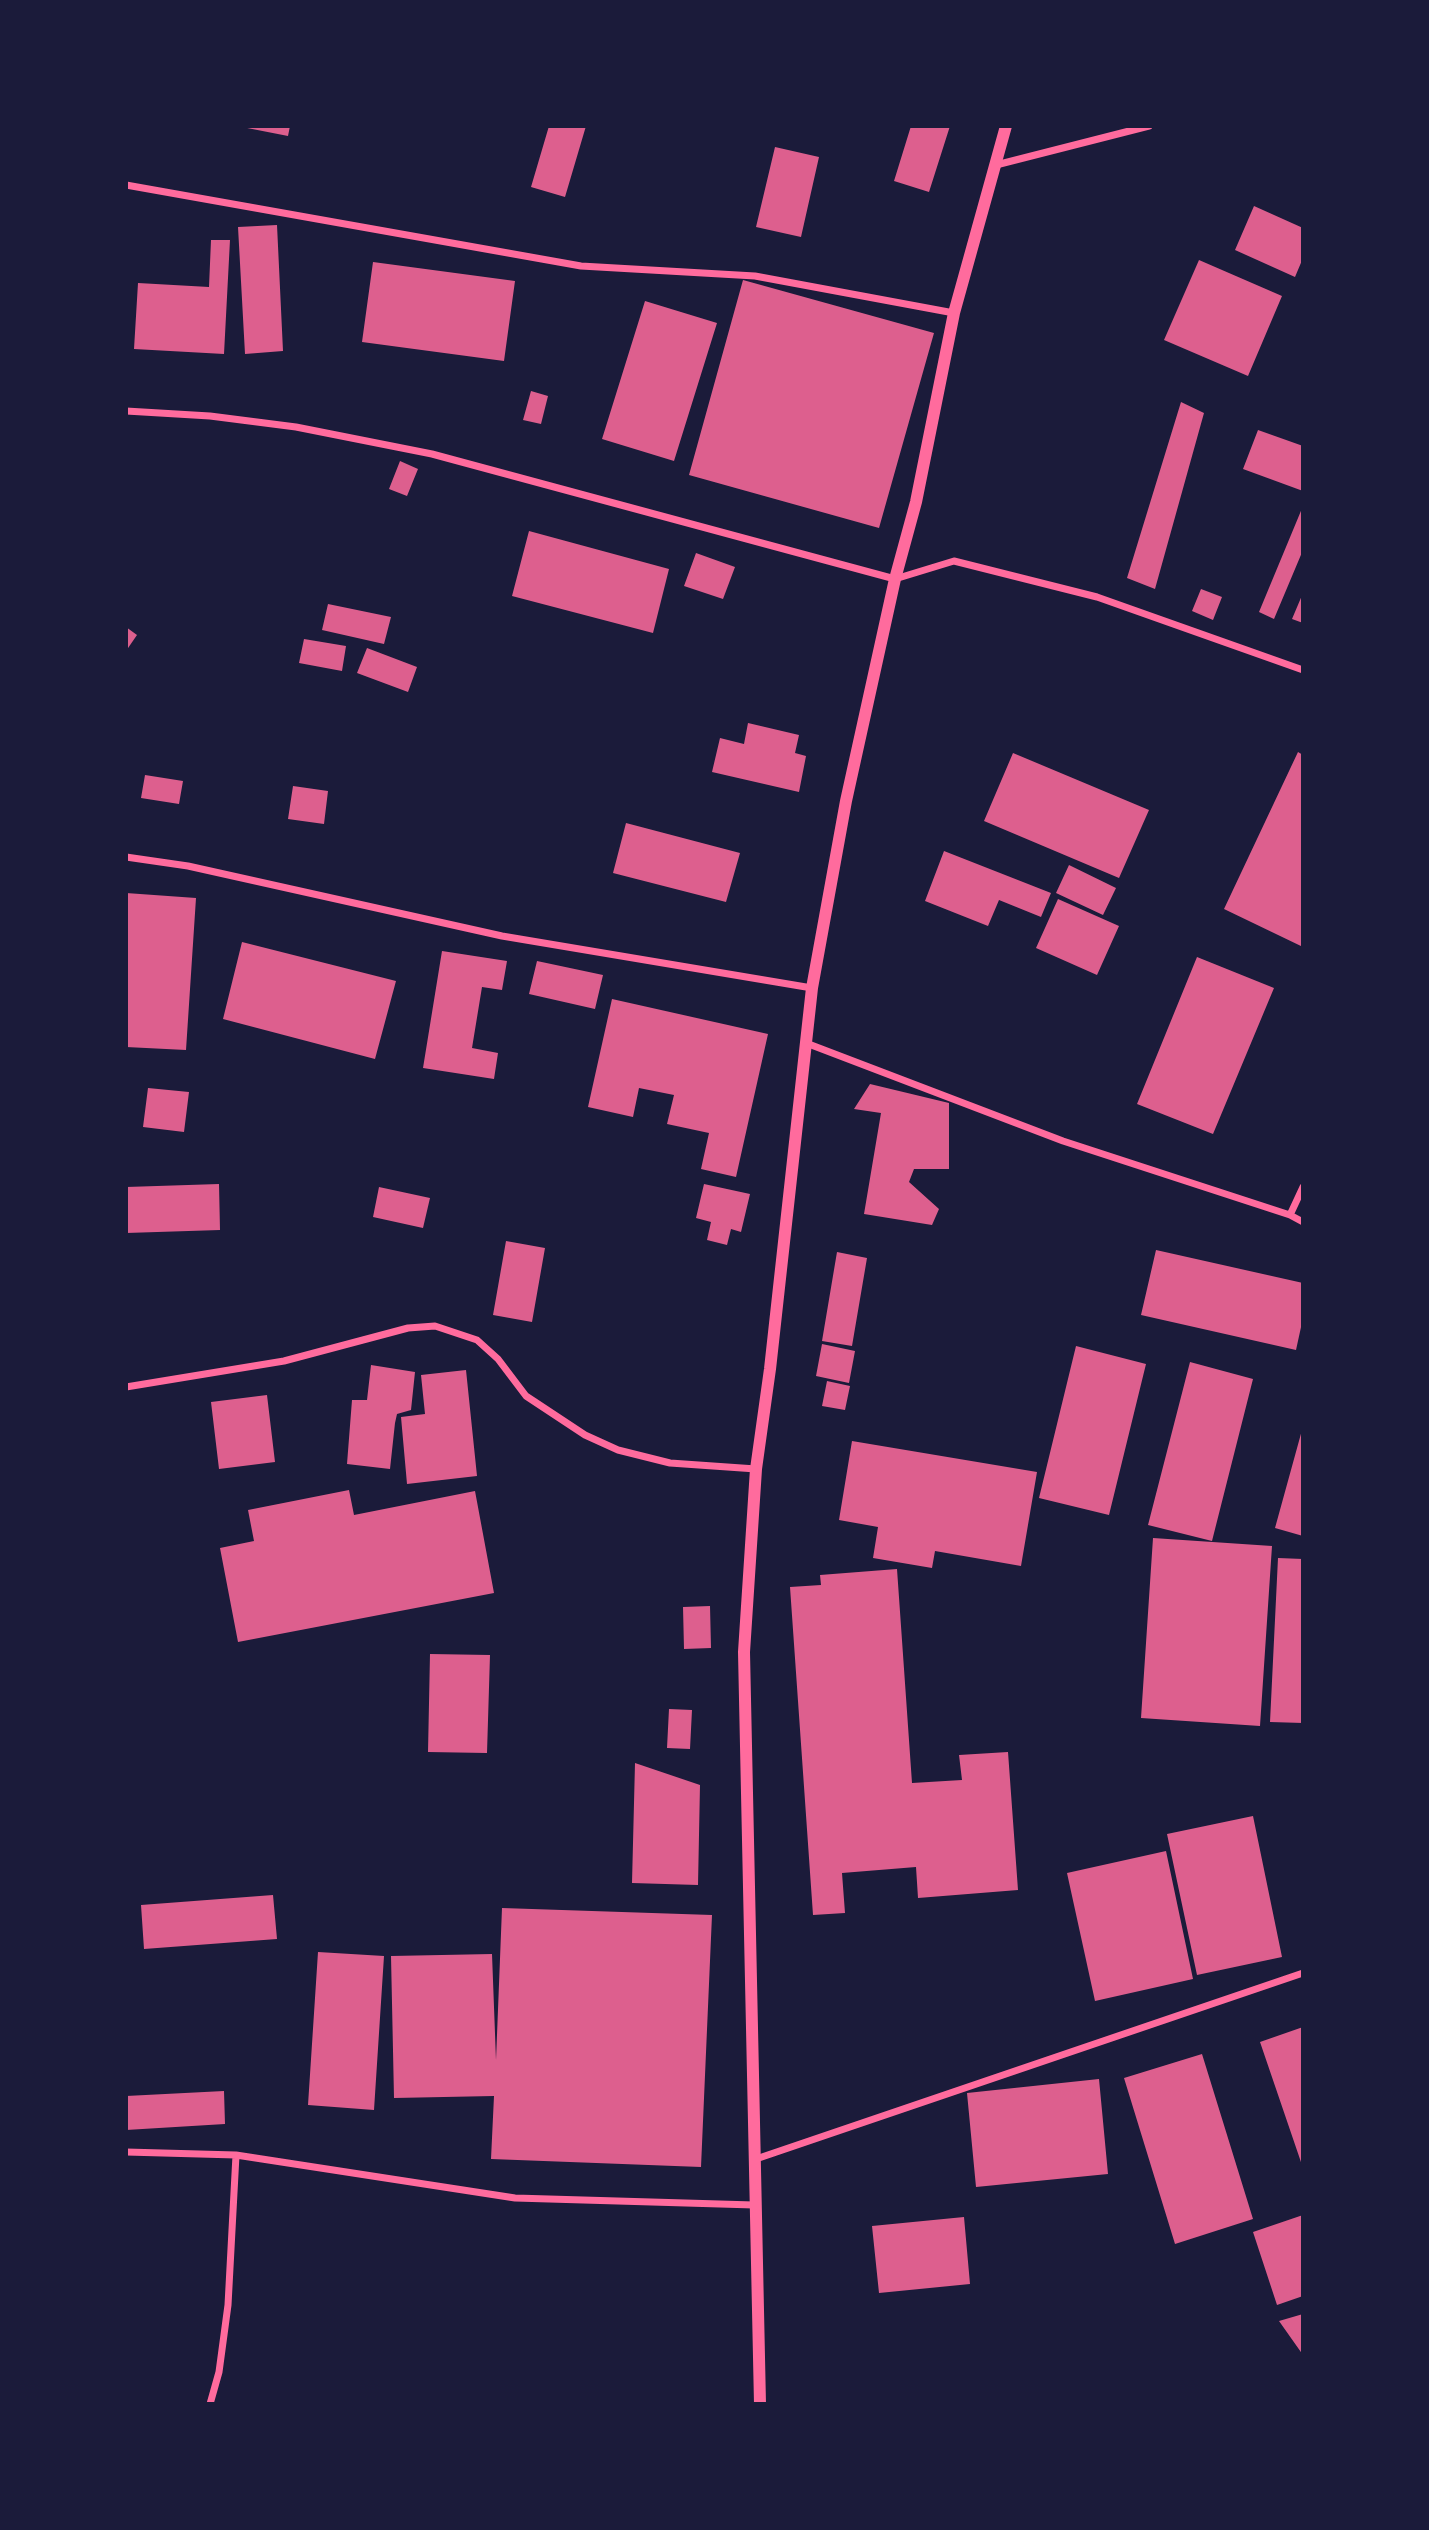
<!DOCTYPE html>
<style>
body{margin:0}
#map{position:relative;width:1429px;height:2530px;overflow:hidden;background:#1b1b3a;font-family:Overpass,sans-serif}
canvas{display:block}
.frame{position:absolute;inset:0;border:128px solid #1b1b3a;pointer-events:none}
</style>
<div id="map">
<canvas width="1429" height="2530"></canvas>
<div class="frame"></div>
</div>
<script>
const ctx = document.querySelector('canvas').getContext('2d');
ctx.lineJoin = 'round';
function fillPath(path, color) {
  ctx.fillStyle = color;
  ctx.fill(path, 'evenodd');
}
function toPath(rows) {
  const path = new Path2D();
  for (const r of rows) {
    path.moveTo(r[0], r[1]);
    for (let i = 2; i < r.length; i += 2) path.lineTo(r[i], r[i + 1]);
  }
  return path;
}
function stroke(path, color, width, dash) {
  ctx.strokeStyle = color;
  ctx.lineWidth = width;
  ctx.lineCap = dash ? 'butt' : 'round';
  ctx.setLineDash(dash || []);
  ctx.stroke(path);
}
fillPath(toPath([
 [237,126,290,126,288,136],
 [549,126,586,126,565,197,531,187],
 [911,126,950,126,929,192,894,181],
 [775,147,819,157,801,237,756,227],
 [1254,206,1303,228,1303,258,1295,277,1235,250],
 [277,225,283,351,245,354,238,227],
 [211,240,230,240,224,354,134,349,138,283,209,287],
 [1199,260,1282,296,1248,376,1164,340],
 [373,262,515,281,504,361,362,342],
 [743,280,934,333,879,528,689,475],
 [645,301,717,323,674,461,602,439],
 [531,391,548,396,541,424,523,420],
 [1181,402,1204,413,1155,589,1127,578],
 [1258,430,1303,446,1303,491,1243,469],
 [400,461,418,469,407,496,389,489],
 [1303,506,1303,550,1274,619,1259,612],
 [529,531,669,569,653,633,512,596],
 [696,553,735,567,723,599,684,586],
 [1201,589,1222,597,1213,620,1192,611],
 [1303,593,1303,623,1292,619],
 [328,604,391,617,384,644,322,630],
 [126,627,137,635,126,651],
 [304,639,346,646,342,671,299,663],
 [367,648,417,667,408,692,357,673],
 [748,723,799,735,795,753,806,756,799,792,712,772,720,738,744,744],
 [1298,752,1303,755,1303,947,1224,909],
 [1013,753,1149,810,1119,878,984,821],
 [145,775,183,781,179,804,141,798],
 [293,786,328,791,324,824,288,819],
 [626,823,740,853,726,902,613,873],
 [944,851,1051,893,1041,917,999,900,988,926,925,901],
 [1069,865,1116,888,1103,915,1056,893],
 [126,893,196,898,186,1050,126,1047],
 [1058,899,1119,926,1097,975,1036,948],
 [242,942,396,981,375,1059,223,1019],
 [442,951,507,961,502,990,482,987,472,1048,498,1053,494,1079,423,1068],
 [1197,957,1274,988,1213,1134,1137,1104],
 [537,961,603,975,595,1009,529,994],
 [612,999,768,1034,736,1177,701,1169,709,1133,667,1124,674,1095,639,1088,633,1117,588,1107],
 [870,1084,949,1103,949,1169,914,1169,909,1182,939,1209,932,1225,864,1214,881,1113,854,1109],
 [148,1088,189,1092,184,1132,143,1127],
 [219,1184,220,1230,126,1233,126,1187],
 [704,1184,750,1194,741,1232,731,1229,727,1245,707,1240,711,1222,696,1218],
 [379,1187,430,1198,423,1228,373,1217],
 [506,1241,545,1248,532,1322,493,1315],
 [1156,1250,1303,1283,1303,1318,1296,1350,1141,1315],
 [837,1252,867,1258,852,1346,822,1341],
 [822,1344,855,1351,849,1383,816,1376],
 [1076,1346,1146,1364,1109,1515,1039,1498],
 [1190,1362,1253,1379,1212,1541,1148,1525],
 [371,1365,415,1372,411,1410,397,1414,395,1423,390,1469,347,1464,352,1400,367,1400],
 [466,1370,477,1476,407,1484,401,1417,425,1414,421,1375],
 [827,1381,850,1386,845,1410,822,1406],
 [267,1395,275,1462,219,1469,211,1402],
 [1302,1430,1303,1430,1303,1536,1275,1528],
 [852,1441,1037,1472,1021,1566,935,1551,932,1568,873,1558,878,1527,839,1520],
 [349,1490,354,1515,475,1491,494,1593,238,1642,220,1548,254,1541,248,1510],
 [1153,1538,1272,1546,1260,1726,1141,1718],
 [1278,1558,1303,1559,1303,1723,1270,1722],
 [897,1569,912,1783,962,1780,959,1755,1008,1752,1018,1890,918,1898,916,1867,842,1873,845,1913,813,1915,790,1587,821,1585,820,1575],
 [710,1606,711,1648,684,1649,683,1607],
 [430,1654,490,1655,487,1753,428,1752],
 [669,1709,692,1710,690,1749,667,1748],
 [635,1763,700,1785,698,1885,632,1883],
 [1253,1816,1282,1957,1197,1975,1167,1834],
 [1166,1851,1193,1979,1095,2001,1067,1873],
 [273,1895,277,1939,144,1949,141,1905],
 [502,1908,712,1915,701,2167,491,2159,494,2096,394,2098,391,1956,492,1954,496,2060],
 [318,1952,384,1956,374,2110,308,2105],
 [1303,2027,1303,2168,1260,2042],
 [1202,2054,1253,2219,1175,2244,1124,2078],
 [1099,2079,1108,2174,976,2187,967,2093],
 [224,2091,225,2124,126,2130,126,2096],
 [1303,2215,1303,2296,1277,2305,1253,2232],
 [964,2217,970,2284,879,2293,872,2226],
 [1303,2314,1303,2355,1279,2321]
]), '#dd5f8e');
stroke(toPath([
 [996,165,1149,126],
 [126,185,581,266,755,276,954,313],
 [126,411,210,416,296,427,432,454,895,579,954,561,1097,597,1303,670],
 [126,857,188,866,502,936,812,988],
 [806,1043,1063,1141,1290,1215,1303,1222],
 [1290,1215,1303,1187],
 [126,1387,284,1361,408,1328,435,1326,477,1340,498,1359,526,1396,585,1435,618,1450,670,1463,756,1469],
 [126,2152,236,2155,515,2198,754,2205],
 [756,2159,1303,1973],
 [210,2404,219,2372,228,2305,236,2155]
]), '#ff6b9d', 7);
stroke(toPath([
 [760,2404,744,1652,756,1469,770,1369,812,988,846,801,895,579,916,502,954,313,1006,126]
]), '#ff6b9d', 12);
</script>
